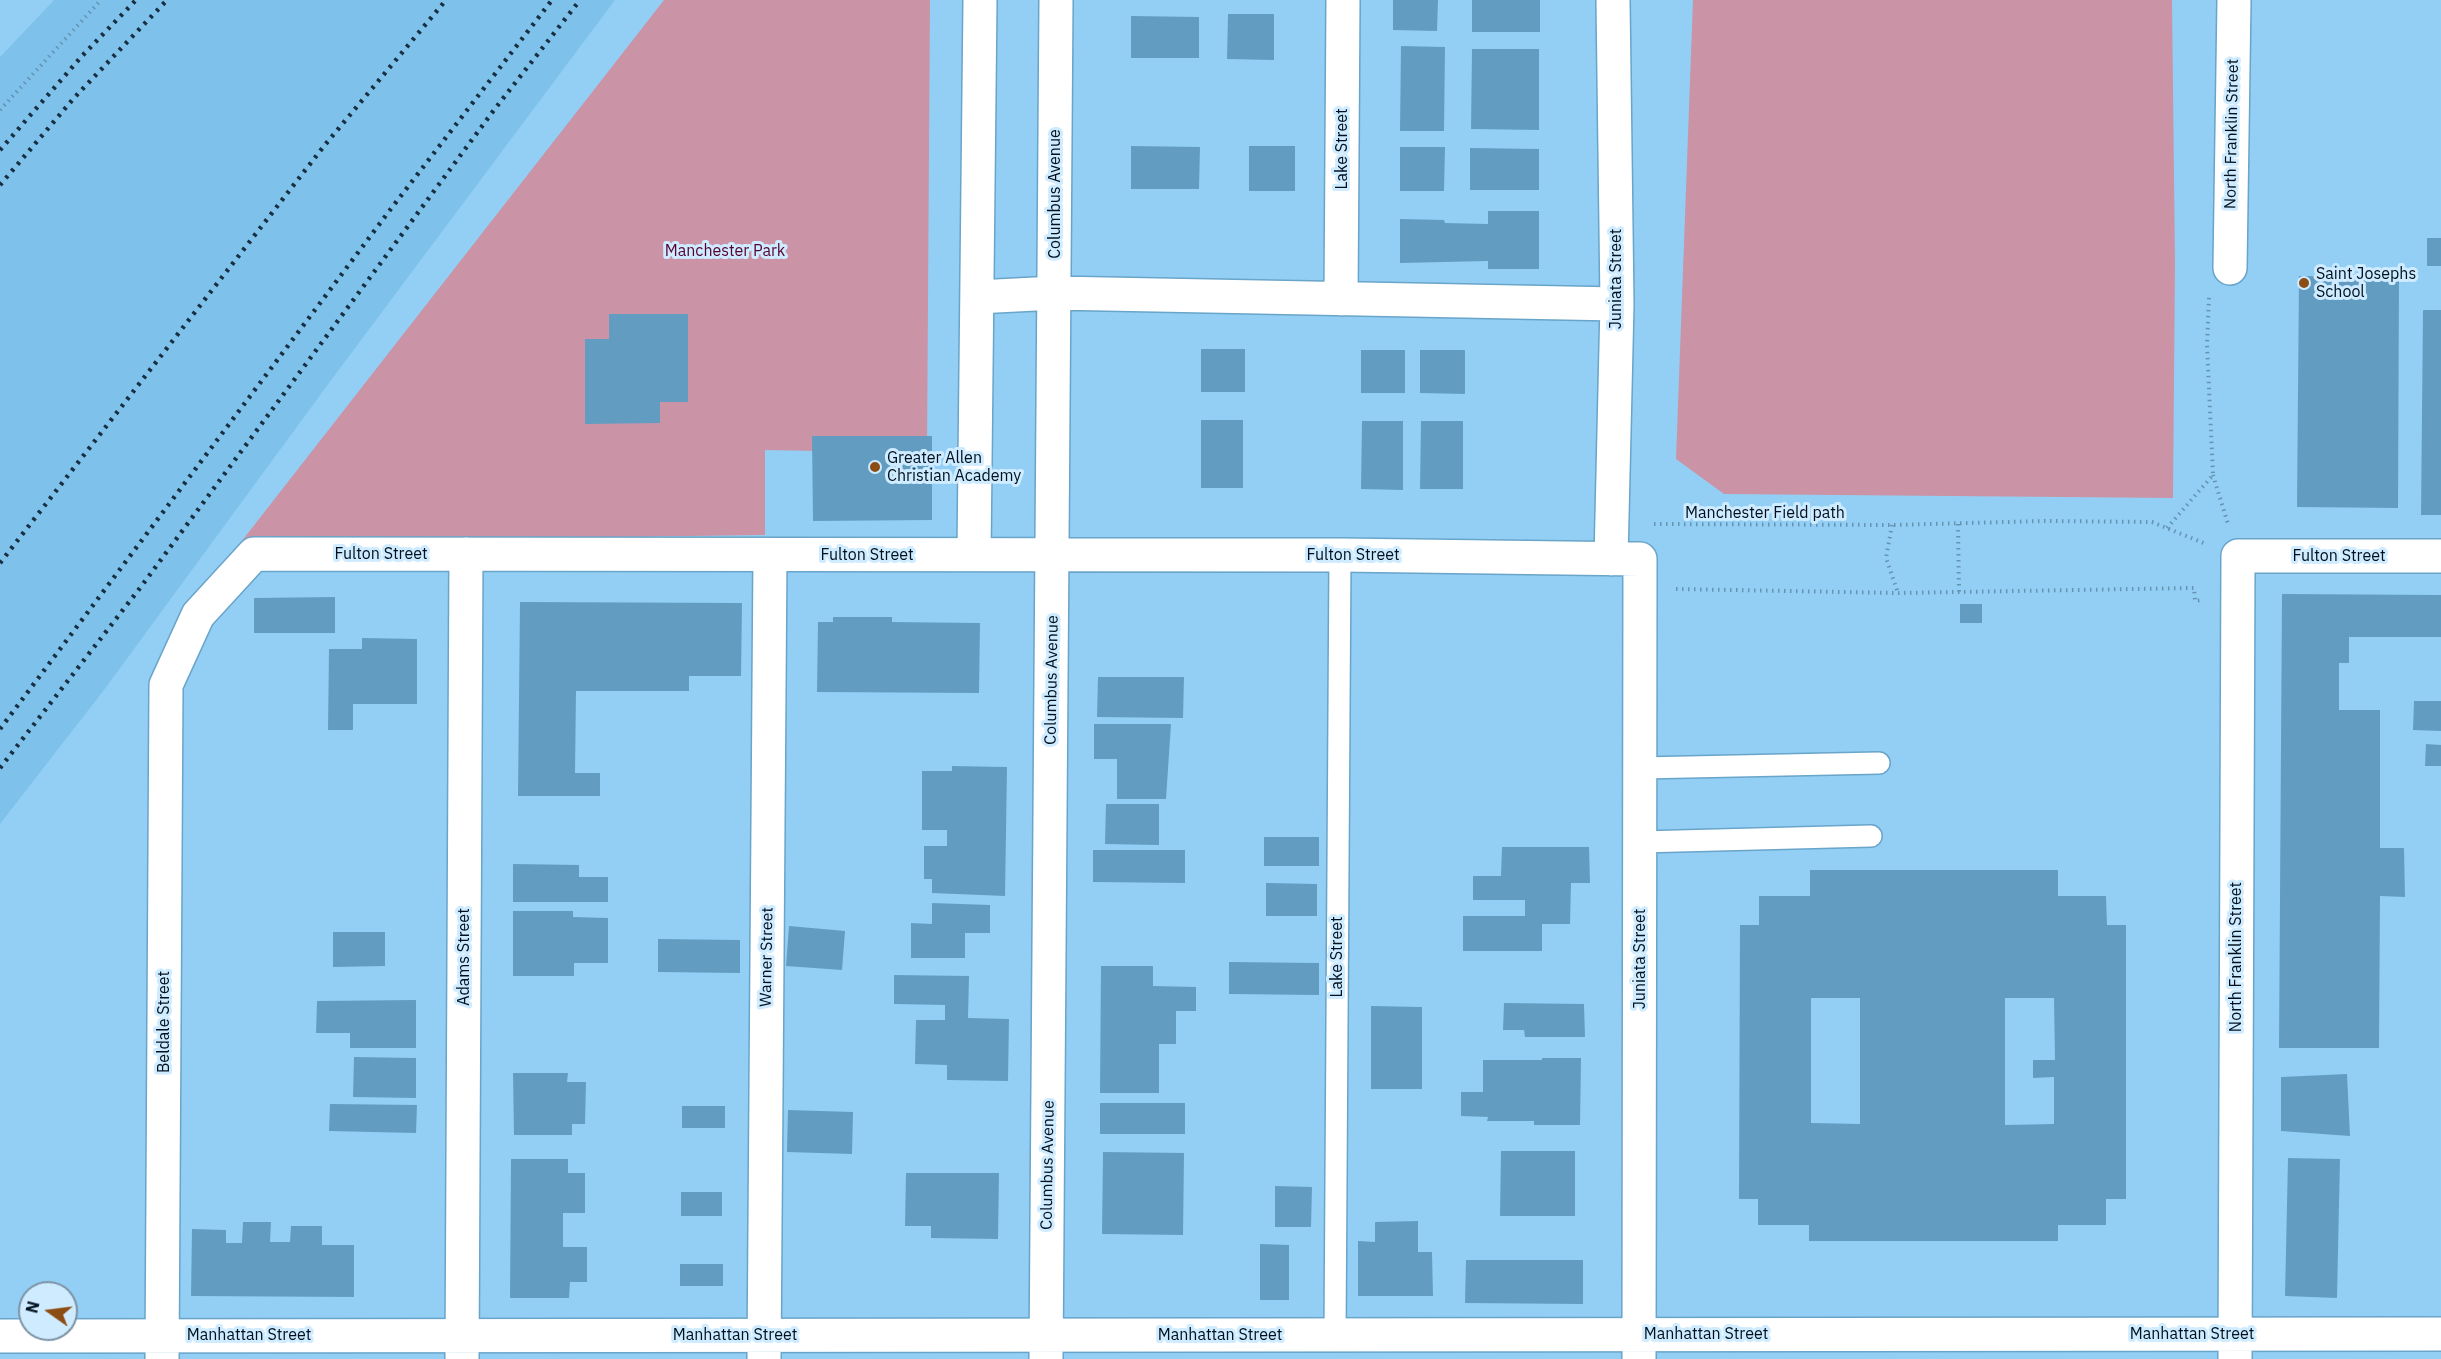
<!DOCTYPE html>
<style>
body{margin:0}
#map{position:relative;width:2441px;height:1359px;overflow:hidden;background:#93cff5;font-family:"IBM Plex Sans",sans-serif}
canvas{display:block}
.north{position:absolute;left:18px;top:1281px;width:60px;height:60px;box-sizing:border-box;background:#ceebff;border:2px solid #7c93a5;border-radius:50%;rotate:284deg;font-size:16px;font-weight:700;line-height:24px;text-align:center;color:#00101e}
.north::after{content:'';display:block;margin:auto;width:21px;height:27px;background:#8c4d14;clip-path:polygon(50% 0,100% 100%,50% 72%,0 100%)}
</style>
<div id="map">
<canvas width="2441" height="1359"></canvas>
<div class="north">N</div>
</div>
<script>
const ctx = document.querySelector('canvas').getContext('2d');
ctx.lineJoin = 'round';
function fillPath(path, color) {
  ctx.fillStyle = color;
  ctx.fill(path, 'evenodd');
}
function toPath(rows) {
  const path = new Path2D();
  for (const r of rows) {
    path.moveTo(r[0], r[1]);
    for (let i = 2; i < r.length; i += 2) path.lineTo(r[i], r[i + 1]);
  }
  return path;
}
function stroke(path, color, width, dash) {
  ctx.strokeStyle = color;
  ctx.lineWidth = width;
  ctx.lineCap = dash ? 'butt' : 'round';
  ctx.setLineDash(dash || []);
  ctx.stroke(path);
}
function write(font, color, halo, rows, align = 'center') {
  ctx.font = font + ' "IBM Plex Sans",sans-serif';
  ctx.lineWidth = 6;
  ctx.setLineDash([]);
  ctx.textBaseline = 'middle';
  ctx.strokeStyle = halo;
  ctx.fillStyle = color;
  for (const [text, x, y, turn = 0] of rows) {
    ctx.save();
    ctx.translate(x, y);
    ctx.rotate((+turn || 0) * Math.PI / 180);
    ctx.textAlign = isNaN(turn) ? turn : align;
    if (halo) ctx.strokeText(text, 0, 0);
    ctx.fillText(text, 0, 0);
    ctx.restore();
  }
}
fillPath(toPath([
 [54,0,615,0,329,383,104,690,0,824,0,57]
]), '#7ec2ec');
fillPath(toPath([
 [664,0,930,0,927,453,765,450,765,535,241,542],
 [1693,0,2172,0,2175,264,2173,498,1724,494,1676,459]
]), '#ca94a6');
fillPath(toPath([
 [1393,0,1438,0,1437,31,1393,30],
 [1472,0,1540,0,1540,32,1472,32],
 [1228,14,1274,14,1274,60,1227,59],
 [1131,16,1199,17,1199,58,1131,58],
 [1401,46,1445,47,1444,131,1400,131],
 [1472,49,1539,49,1539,130,1471,129],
 [1131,146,1200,147,1199,189,1131,189],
 [1249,146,1295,146,1295,191,1249,191],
 [1400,147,1445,147,1444,191,1400,191],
 [1470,148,1539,149,1539,190,1470,190],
 [1488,211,1539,211,1539,269,1488,269,1488,261,1400,263,1400,219,1444,220,1445,223,1488,224],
 [2427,238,2441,238,2441,266,2427,266],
 [2299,276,2399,277,2398,508,2297,507],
 [2423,310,2441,310,2441,515,2421,515],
 [609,314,688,314,688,402,660,402,660,423,585,424,585,339,609,339],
 [1201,349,1245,349,1245,392,1201,392],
 [1361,350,1405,350,1405,393,1361,393],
 [1420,350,1465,350,1465,394,1420,393],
 [1201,420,1243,420,1243,488,1201,488],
 [1362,421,1403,421,1403,490,1361,489],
 [1421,421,1463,421,1463,489,1420,489],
 [812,436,932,436,932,520,813,521],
 [2282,594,2441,595,2441,637,2349,637,2349,663,2339,663,2339,710,2380,710,2380,848,2404,848,2405,897,2380,896,2379,1048,2279,1048],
 [335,597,335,633,254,633,254,598],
 [520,602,742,603,741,676,689,676,689,691,576,691,575,773,600,773,600,796,518,796],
 [1960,604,1982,604,1982,623,1960,623],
 [833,617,892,617,892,622,980,623,979,693,817,692,818,622,833,622],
 [362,638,417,639,417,704,353,704,353,730,328,730,329,649,362,649],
 [1098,677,1184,677,1183,718,1097,717],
 [2414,701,2441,701,2441,731,2413,730],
 [1094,724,1171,724,1166,799,1117,799,1117,759,1094,759],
 [2426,744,2441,745,2441,766,2425,766],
 [952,766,1007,767,1005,896,932,893,932,879,924,879,924,846,947,846,947,830,922,830,922,771,952,771],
 [1106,804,1159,804,1159,845,1105,844],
 [1264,837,1319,837,1319,866,1264,866],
 [1502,847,1589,847,1590,883,1571,883,1570,924,1542,924,1542,951,1463,951,1463,916,1525,916,1525,900,1473,900,1473,876,1501,876],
 [1093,850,1185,850,1185,883,1093,882],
 [513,864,579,865,579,877,608,877,608,902,513,902],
 [1810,870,2058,870,2058,896,2106,896,2107,925,2126,925,2126,1199,2106,1199,2106,1225,2058,1225,2058,1241,1809,1241,1809,1225,1758,1225,1758,1199,1739,1199,1740,925,1759,925,1759,896,1810,896],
 [1811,998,1860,998,1860,1124,1811,1123],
 [2005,998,2054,998,2055,1060,2033,1060,2033,1078,2054,1077,2054,1124,2005,1125],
 [1266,883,1317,884,1317,916,1266,916],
 [932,903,990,905,990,933,965,933,965,958,911,958,911,923,932,924],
 [513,911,573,911,573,917,608,918,608,963,574,963,574,976,513,976],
 [789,926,845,931,842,970,786,966],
 [333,932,385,932,385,966,333,967],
 [658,939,740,940,740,973,658,972],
 [1229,962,1319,963,1319,995,1229,994],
 [1101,966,1153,966,1153,986,1196,987,1196,1011,1176,1011,1176,1044,1159,1044,1159,1093,1100,1093],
 [894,975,969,976,968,1018,1009,1019,1008,1081,947,1080,947,1065,915,1064,916,1020,945,1020,945,1005,894,1004],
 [416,1000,416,1048,350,1048,350,1033,316,1033,317,1001],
 [1504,1003,1584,1004,1585,1037,1525,1037,1524,1030,1503,1030],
 [1371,1006,1422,1007,1422,1089,1371,1089],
 [354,1057,416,1058,416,1098,353,1097],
 [1542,1058,1581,1058,1580,1125,1534,1125,1534,1121,1487,1121,1488,1117,1461,1116,1461,1092,1483,1092,1483,1060,1542,1060],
 [513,1073,568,1073,567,1082,586,1082,585,1124,572,1124,572,1135,514,1135],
 [2347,1074,2350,1136,2281,1131,2281,1077],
 [1100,1103,1185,1103,1185,1134,1100,1134],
 [330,1104,417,1105,416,1133,329,1131],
 [682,1106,725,1106,725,1128,682,1128],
 [788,1110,853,1112,852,1154,787,1152],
 [1501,1151,1575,1151,1575,1216,1500,1216],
 [1103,1152,1184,1153,1183,1235,1102,1234],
 [2288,1158,2340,1159,2337,1298,2285,1296],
 [511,1159,568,1159,568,1173,585,1173,585,1213,563,1213,563,1247,587,1247,587,1282,570,1282,569,1298,510,1298],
 [906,1173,999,1173,998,1239,931,1238,931,1226,905,1226],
 [1275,1186,1312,1187,1311,1227,1275,1227],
 [681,1192,722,1192,722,1216,681,1216],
 [1418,1221,1418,1252,1432,1252,1433,1296,1358,1296,1358,1241,1375,1242,1375,1222],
 [243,1222,271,1222,270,1242,290,1242,291,1226,322,1226,322,1245,354,1245,354,1297,191,1296,192,1229,226,1230,226,1243,242,1243],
 [1260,1244,1289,1245,1289,1300,1260,1300],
 [1466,1260,1583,1260,1583,1304,1465,1303],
 [680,1264,723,1264,723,1286,680,1286]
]), '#629dc1');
const lane = toPath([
 [1641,768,1879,763],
 [1640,842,1871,836],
 [1335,1335,1340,555]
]);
const street = toPath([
 [2230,268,2234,0],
 [977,297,1055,293,1617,304],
 [1341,299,1343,0],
 [974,554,980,0],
 [1611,559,1617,304,1613,0],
 [0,1336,2441,1334],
 [1046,1357,1056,0],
 [162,1359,166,685,198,615,254,554,1340,555,1640,559,1639,1359],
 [462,1359,466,554],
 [764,1359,770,555],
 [2235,1359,2238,556,2441,556]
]);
stroke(lane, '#69a4c9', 24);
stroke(street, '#69a4c9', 36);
stroke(toPath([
 [0,110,101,0],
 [2213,475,2228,524],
 [1654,524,1892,525,2044,521,2152,522,2206,544],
 [1958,524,1959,592],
 [1892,525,1886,558,1898,593],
 [2167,528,2213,475,2207,345,2209,297],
 [1676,589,1898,593,2194,588,2195,601,2202,600]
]), '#6593b2', 4, [1.5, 4.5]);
stroke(lane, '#fff', 21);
stroke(street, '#fff', 33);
stroke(toPath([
 [0,150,82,56,136,0],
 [0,185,74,98,167,0],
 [0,563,324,146,446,0],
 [0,729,390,210,552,0],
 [0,768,140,588,494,110,580,0]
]), '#182f41', 4.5, [3, 6]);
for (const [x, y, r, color] of [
 [2304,283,6,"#8c4d14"],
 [875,467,6,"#8c4d14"]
]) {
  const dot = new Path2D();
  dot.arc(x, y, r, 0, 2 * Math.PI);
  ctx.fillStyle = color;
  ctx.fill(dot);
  stroke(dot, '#ceebff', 2);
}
write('16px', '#00101e', '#ceebff', [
 ["North Franklin Street",2232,134,-89],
 ["Lake Street",1342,149,-90],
 ["Columbus Avenue",1055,194,-90],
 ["Juniata Street",1616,279,-90],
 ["Manchester Field path",1765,513],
 ["Fulton Street",381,554],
 ["Fulton Street",867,555],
 ["Fulton Street",1353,555],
 ["Fulton Street",2339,556],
 ["Columbus Avenue",1052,680,-89],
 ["Adams Street",464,957,-90],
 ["Warner Street",767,957,-89],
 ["Lake Street",1337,957,-90],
 ["North Franklin Street",2236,957,-90],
 ["Juniata Street",1640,959,-90],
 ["Beldale Street",164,1022,-90],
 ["Columbus Avenue",1048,1165,-89],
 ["Manhattan Street",1706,1334],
 ["Manhattan Street",2192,1334],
 ["Manhattan Street",249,1335],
 ["Manhattan Street",735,1335],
 ["Manhattan Street",1220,1335]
]);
write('16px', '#57032f', '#ceebff', [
 ["Manchester Park",725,251]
]);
write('16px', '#00101e', '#ceebff', [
 ["Saint Josephs",2316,274],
 ["School",2316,292],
 ["Greater Allen",887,458],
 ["Christian Academy",887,476]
], 'left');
</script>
